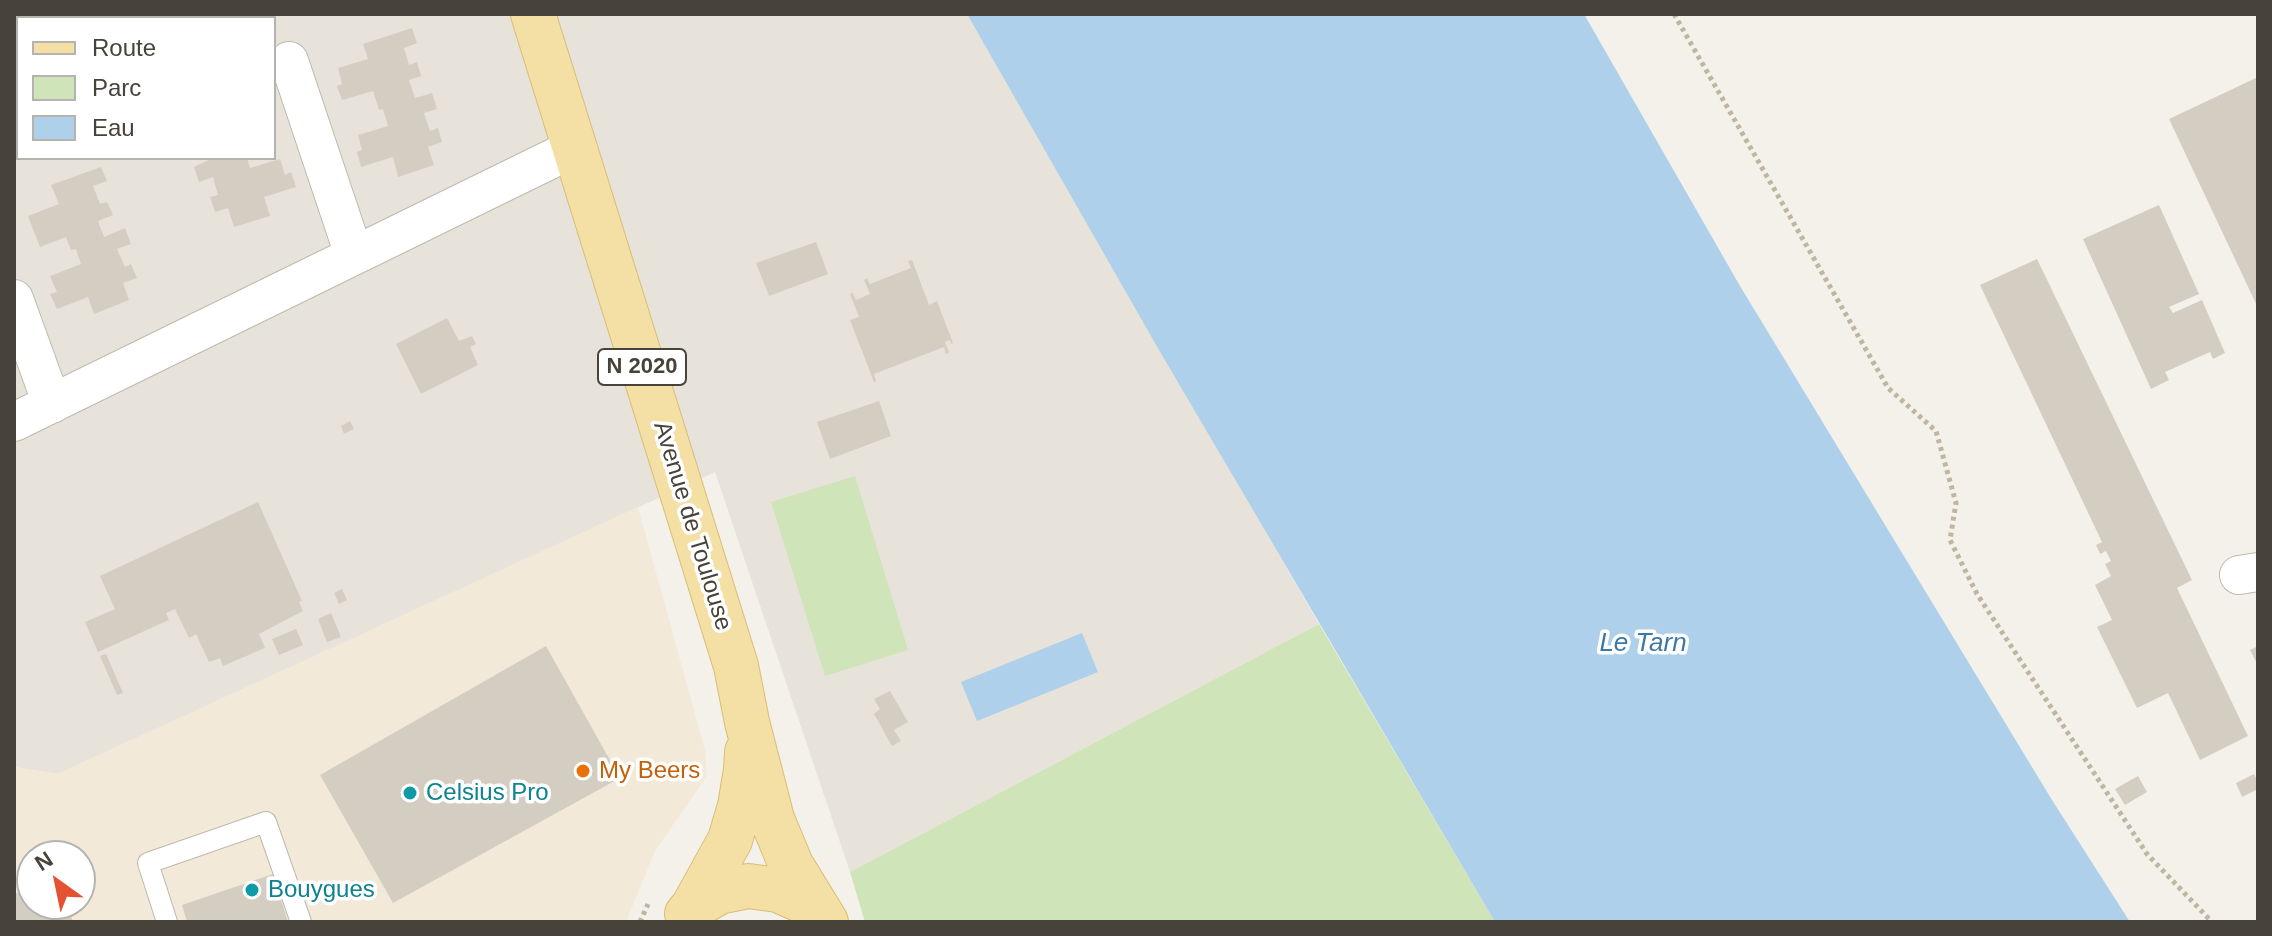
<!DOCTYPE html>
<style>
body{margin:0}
#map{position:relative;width:2272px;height:936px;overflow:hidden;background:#f4f1eb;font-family:Arial,sans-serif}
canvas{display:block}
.frame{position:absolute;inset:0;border:16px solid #47423a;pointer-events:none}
.legend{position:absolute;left:16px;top:16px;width:260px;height:144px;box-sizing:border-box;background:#fff;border:2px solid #b5b3b0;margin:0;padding:10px 14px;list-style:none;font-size:24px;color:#47423a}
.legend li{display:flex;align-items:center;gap:16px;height:40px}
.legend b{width:40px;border:2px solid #b5b3b0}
.north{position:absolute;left:16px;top:840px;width:80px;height:80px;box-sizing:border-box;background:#fff;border:2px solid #b5b3b0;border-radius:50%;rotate:327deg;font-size:22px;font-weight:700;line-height:32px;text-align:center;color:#47423a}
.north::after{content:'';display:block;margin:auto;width:28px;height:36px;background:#e45232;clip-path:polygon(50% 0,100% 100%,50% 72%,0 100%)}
</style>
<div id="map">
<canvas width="2272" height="936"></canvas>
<div class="frame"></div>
<ul class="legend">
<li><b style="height:10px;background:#f4e0a4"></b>Route</li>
<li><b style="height:22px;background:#cfe4b8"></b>Parc</li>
<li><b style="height:22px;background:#aed0ea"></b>Eau</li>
</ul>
<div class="north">N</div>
</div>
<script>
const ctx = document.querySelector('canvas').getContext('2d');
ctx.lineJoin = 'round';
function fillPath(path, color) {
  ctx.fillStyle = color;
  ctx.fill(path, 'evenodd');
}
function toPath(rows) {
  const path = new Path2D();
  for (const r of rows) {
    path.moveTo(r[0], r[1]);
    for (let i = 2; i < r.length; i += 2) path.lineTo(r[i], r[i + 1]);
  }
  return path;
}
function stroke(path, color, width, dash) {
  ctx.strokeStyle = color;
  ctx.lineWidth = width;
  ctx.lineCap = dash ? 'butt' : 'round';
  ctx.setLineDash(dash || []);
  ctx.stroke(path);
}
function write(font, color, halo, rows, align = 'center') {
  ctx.font = font + ' Arial,sans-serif';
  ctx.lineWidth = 7;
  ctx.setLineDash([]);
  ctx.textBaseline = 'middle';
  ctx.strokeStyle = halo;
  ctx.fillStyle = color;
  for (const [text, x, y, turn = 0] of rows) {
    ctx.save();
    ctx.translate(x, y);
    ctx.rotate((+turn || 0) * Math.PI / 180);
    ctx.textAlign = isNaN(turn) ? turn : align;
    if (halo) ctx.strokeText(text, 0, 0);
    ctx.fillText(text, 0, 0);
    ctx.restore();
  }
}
fillPath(toPath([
 [14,14,967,14,1319,624,850,872,715,472,58,774,14,767],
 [18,18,274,18,274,158,18,158]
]), '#e7e3da');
fillPath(toPath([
 [638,507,705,750,707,776,655,851,626,922,14,922,14,767,58,774],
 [32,856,80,856,80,904,32,904]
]), '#f3e9d9');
fillPath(toPath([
 [855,476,908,650,825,676,771,502],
 [1319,624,1495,922,865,922,850,872]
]), '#cfe4b8');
fillPath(toPath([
 [967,14,1584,14,1740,286,2052,800,2130,922,1495,922,1159,350],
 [1082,633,1098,672,977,721,961,682]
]), '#aed0ea');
fillPath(toPath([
 [14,14,19,14,21,18,18,18,18,43,14,45],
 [412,28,417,43,404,48,409,65,417,62,421,76,409,80,415,98,432,93,437,109,424,113,430,131,438,128,442,142,428,147,434,165,398,177,393,157,361,167,357,152,362,150,358,135,388,126,383,109,379,110,373,91,342,100,337,86,342,84,338,68,368,59,363,44],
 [2258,77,2258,308,2169,119],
 [213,158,247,158,250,168,280,159,285,175,291,172,296,187,264,197,270,216,234,227,228,208,215,212,210,197,218,195,213,177,199,182,194,167],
 [101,167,107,181,93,186,100,204,107,202,113,215,98,221,104,237,125,228,131,244,117,249,125,267,131,264,137,278,123,283,129,300,94,314,88,297,57,309,50,294,57,292,50,276,81,264,76,249,71,250,66,237,40,247,28,216,59,204,51,185],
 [2159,205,2199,294,2169,307,2173,313,2202,300,2225,353,2213,359,2210,352,2165,372,2169,380,2151,389,2083,239],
 [816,242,828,274,769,296,756,263],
 [2037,259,2192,580,2177,588,2248,736,2200,760,2168,693,2137,708,2097,627,2112,620,2095,585,2111,576,2105,564,2111,561,2106,551,2100,554,2096,545,2102,542,1980,285],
 [912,260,929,305,937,301,953,343,951,344,950,340,945,342,949,352,946,354,944,347,874,374,876,381,874,382,850,320,859,317,850,294,853,293,856,300,870,294,864,280,867,278,870,284,911,268,908,261],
 [447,318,459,341,472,336,476,344,470,347,478,365,421,394,396,344],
 [879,401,891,436,830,459,817,422],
 [350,421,354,429,344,434,341,426],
 [258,502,302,601,299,602,303,611,259,634,265,648,223,666,220,658,209,662,196,634,189,638,175,609,166,613,169,620,98,652,85,622,115,609,100,576],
 [342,589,347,600,339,604,334,593],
 [331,613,341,637,327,642,318,619],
 [296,629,303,645,279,655,272,639],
 [546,646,620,778,393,903,320,775],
 [2258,646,2258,666,2250,650],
 [106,654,123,693,117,695,100,656],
 [890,691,908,722,894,730,901,741,892,746,874,714,880,709,874,699],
 [2254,774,2258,782,2258,789,2242,797,2236,783],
 [2138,776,2147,792,2125,805,2115,789],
 [273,874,288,922,187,922,182,905],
 [32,888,32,904,67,904,73,922,14,922,14,894]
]), '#d4cec2');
const lane = toPath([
 [167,922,148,863,266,822,301,922]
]);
const street = toPath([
 [289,61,354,255],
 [14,299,52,404],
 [14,422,574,148],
 [2239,575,2258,572]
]);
const primary = toPath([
 [533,14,736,666,747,722,772,819,791,865,826,922],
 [693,907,730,840,740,806,746,770,747,752],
 [687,914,693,907,719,892,748,886,778,890,805,902,821,918]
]);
stroke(lane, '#bfb9ae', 22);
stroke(street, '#bfb9ae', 40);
stroke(primary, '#d8bd75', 46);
stroke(toPath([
 [1674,14,1888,388,1936,431,1956,503,1950,540,1977,594,2147,854,2212,922],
 [640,922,648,904]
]), '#bfb5a1', 5, [4, 4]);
stroke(lane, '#fff', 20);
stroke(street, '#fff', 38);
stroke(primary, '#f4e0a4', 44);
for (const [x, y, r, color] of [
 [583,771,8,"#e8710a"],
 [410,793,8,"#0f9aa8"],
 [252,890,8,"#0f9aa8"]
]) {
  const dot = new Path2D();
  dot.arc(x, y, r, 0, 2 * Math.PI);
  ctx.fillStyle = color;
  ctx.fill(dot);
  stroke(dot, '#fff', 3);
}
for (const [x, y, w] of [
 [642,367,88]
]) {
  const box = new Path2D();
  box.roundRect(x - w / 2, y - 18, w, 36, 6);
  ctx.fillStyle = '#fff';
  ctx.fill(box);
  stroke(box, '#47423a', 2);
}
write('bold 22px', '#47423a', null, [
 ["N 2020",642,367]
]);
write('24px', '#47423a', '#fff', [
 ["Avenue de Toulouse",692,526,73]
]);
write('24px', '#c56008', '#fff', [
 ["My Beers",599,771]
], 'left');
write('24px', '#0d838f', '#fff', [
 ["Celsius Pro",426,793],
 ["Bouygues",268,890]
], 'left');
write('italic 26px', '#3d78a9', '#fff', [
 ["Le Tarn",1643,644]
]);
</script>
